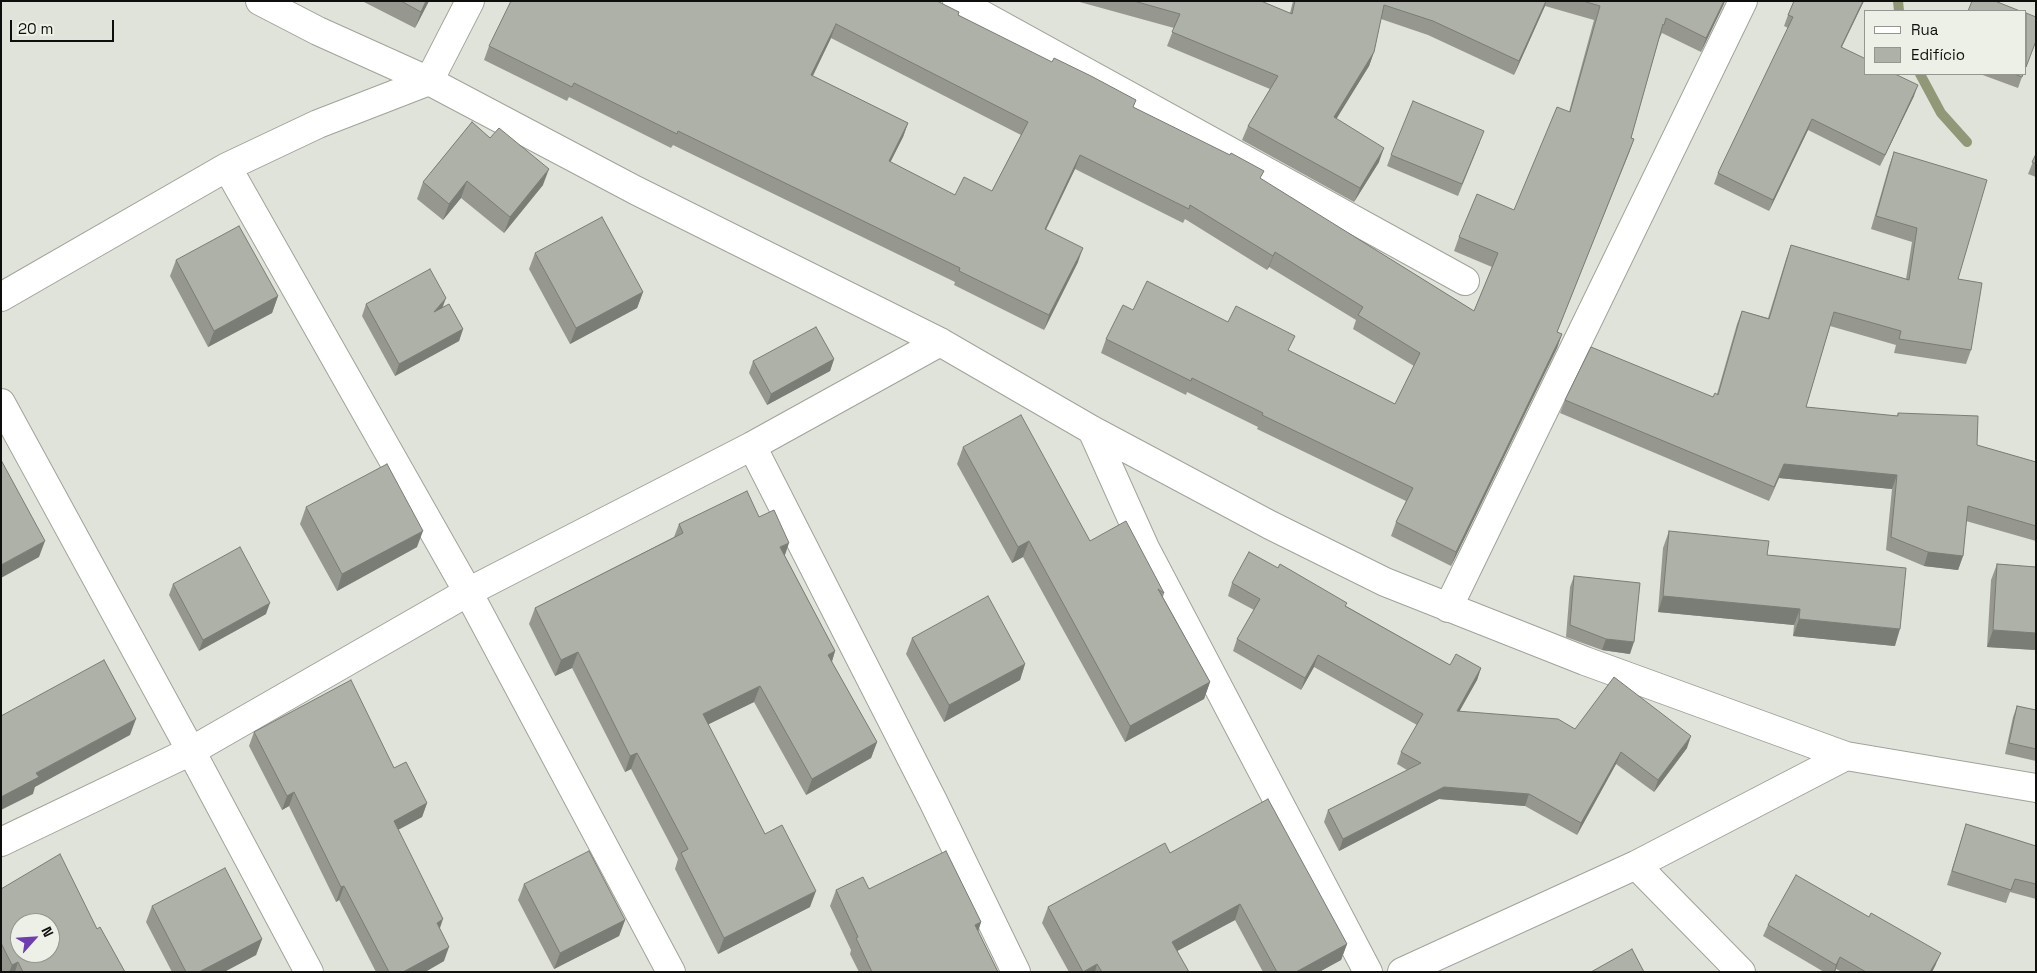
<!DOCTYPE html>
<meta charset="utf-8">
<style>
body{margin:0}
#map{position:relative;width:2037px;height:973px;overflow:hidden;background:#e0e3d9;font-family:"Space Grotesk",sans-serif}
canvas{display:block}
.frame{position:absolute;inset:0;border:2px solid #0e0f0c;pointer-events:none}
.legend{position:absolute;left:1864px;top:10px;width:162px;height:65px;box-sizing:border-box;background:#edf0e7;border:1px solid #94968f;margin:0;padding:6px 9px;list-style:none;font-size:15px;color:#0e0f0c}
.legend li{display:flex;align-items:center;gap:10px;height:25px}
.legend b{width:25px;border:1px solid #94968f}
.north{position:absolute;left:10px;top:913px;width:50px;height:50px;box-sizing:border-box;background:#edf0e7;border:1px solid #94968f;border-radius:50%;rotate:64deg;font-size:14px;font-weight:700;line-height:20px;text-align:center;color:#0e0f0c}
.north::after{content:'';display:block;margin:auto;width:18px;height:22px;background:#6e3cb3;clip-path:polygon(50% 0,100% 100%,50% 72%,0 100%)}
.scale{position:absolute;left:10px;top:20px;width:104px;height:22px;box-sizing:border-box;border:2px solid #0e0f0c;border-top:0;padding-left:6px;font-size:15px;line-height:18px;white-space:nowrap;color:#0e0f0c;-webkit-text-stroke:4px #edf0e7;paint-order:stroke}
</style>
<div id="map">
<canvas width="2037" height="973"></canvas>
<div class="frame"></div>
<ul class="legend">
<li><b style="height:6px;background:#fff"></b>Rua</li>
<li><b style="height:14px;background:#aeb1a8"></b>Edifício</li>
</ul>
<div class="north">N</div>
<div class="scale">20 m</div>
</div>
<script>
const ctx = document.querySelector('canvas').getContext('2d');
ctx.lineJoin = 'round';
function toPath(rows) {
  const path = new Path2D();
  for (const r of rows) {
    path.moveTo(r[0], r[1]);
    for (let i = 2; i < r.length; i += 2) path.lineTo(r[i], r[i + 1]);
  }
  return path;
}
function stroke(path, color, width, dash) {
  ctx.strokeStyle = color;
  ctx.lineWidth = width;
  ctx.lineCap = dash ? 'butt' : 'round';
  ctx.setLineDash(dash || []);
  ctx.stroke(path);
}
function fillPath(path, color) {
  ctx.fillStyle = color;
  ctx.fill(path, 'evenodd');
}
stroke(toPath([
 [1898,1,1899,11],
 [1920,74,1941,113,1967,142]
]), '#909877', 10);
const minor = toPath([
 [260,1,318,31,429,81,635,190,940,342,1092,430,1270,525,1385,582,1585,661,1846,756,2036,788],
 [957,1,1465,281],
 [227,167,468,592,671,972],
 [1,297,227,167,318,124,429,81,470,1],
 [1,403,191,751,309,972],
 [1092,430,1145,548,1368,972],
 [752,446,933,801,1016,972],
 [1448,608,1743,1],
 [1,842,191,751,468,592,752,446,940,342],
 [1636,865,1741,972],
 [1402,972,1636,865,1846,756]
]);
stroke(minor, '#a0a39a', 30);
stroke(minor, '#fff', 28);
fillPath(toPath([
 [362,1,429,1,415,28],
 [1076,1,1261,1,1290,13,1293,1,1725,1,1701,52,1662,33,1659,39,1631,138,1634,139,1557,332,1562,334,1557,348,1451,566,1391,536,1396,522,1406,501,1257,429,1258,427,1187,392,1186,395,1101,353,1106,339,1133,310,1228,322,1290,351,1395,404,1414,366,1353,329,1356,320,1269,267,1267,270,1185,219,1183,223,1075,169,1046,230,1078,262,1044,330,954,285,955,282,673,145,671,148,569,97,567,101,484,60,489,46,958,15,1133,107,1261,179,1474,311,1492,267,1454,251,1459,237,1514,210,1569,112,1594,20,1545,6,1514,75,1428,35,1381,19,1374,52,1369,66,1336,119,1379,162,1354,202,1242,140,1248,126,1270,89,1167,46,1174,28],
 [831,38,1021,135,992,191,955,195,890,162,903,137,908,123,813,76],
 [1794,1,1864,1,1842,47,1914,96,1880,166,1808,130,1769,211,1714,184,1718,173,1788,28,1784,26,1788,15],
 [1980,74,2023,74,2018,88],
 [472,122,543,185,504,233,461,198,443,220,417,199,423,182],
 [1480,142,1458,196,1387,166,1391,155],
 [1894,152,1958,279,1971,350,1966,364,1894,353,1896,345,1830,326,1806,407,1897,416,1898,413,1977,445,2036,462,2036,541,1966,521,1963,556,1958,570,1924,566,1886,550,1892,489,1779,478,1769,501,1560,413,1565,400,1713,397,1717,394,1737,324,1742,311,1768,318,1786,259,1791,245,1906,279,1912,242,1871,229,1889,166],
 [2036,154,2036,177,2028,174],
 [535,253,643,292,637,308,570,344,529,269],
 [176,260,278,296,272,313,208,347,170,276],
 [366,304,442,308,463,329,459,341,395,376,362,316],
 [834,359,830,371,767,405,749,373,753,361],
 [963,447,1090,541,1164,593,1163,597,1210,682,1204,699,1125,742,1023,557,1012,563,957,464],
 [306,507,417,547,337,591,300,524],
 [759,517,785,556,835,651,832,662,877,742,871,758,806,795,754,702,708,724,765,834,810,907,718,954,675,869,678,859,631,769,625,772,572,668,555,676,529,624,535,608,674,537,679,524],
 [1669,531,1895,646,1793,636,1794,625,1658,612,1663,548],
 [1997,564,2036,567,2036,650,1987,647,1991,580],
 [1574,576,1630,654,1602,650,1566,637,1570,587],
 [1232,583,1346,606,1450,665,1481,668,1477,680,1459,711,1687,748,1654,792,1616,764,1577,835,1525,806,1439,799,1339,851,1324,822,1328,810,1407,770,1397,764,1401,752,1417,725,1314,667,1301,690,1233,651,1237,639,1254,610,1228,596],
 [173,584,266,614,199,651,169,595],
 [912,638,1025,664,1020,680,944,722,906,654],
 [2017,706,2036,710,2036,761,2005,754,2013,717],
 [254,732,394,768,427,803,422,817,398,830,440,929,444,961,425,972,376,972,339,900,336,902,289,806,282,810,249,746],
 [1966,824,2036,846,2036,899,2010,892,2006,903,1947,885],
 [1170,853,1347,944,1341,960,1319,972,1263,972,1235,920,1177,951,1189,972,1069,972,1042,923,1048,907],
 [524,884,625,920,619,936,554,969,518,900],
 [1,889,97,929,125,972,1,972],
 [869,889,981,922,978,931,998,972,859,972,850,954,851,950,830,906,836,890],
 [152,906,262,939,256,955,224,972,172,972,146,922],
 [1768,925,1936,964,1932,972,1842,972,1836,969,1835,972,1824,972,1763,936]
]), '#969890');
fillPath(toPath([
 [426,1,429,1,415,28,421,12],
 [1546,1,1545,6,1514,75,1519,61],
 [1724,1,1725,1,1723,6,1701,52,1706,38],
 [1863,1,1864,1,1836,58,1841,47],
 [836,24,831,38,806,89,811,75],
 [1374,52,1369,66,1329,131,1334,117],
 [1918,85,1914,96,1880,166,1885,155],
 [1812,119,1808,130,1769,211,1773,200],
 [908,123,903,137,884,175,889,161],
 [1634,139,1629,153,1551,346,1557,332],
 [1384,148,1379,162,1354,202,1360,188],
 [1080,155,1075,169,1039,243,1045,229],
 [549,169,543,185,504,233,510,217],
 [467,181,461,198,443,220,449,204],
 [1083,248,1078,262,1044,330,1049,315],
 [1275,252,1269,267,1267,270,1273,256],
 [643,292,637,308,570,344,576,328],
 [278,296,272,313,208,347,214,331],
 [446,298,442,309,434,312],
 [463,329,459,341,395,376,399,364],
 [1562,334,1557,348,1451,566,1456,552],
 [834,359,830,371,767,405,771,394],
 [1784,464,1897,475,1892,489,1779,478,1769,501],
 [423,531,417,547,337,591,342,574],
 [45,541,39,557,1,578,1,565],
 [1029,541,1023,557,1012,563,1018,547],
 [789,543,784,558,780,547],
 [1928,552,1963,556,1958,570,1924,566],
 [1663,596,1800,609,1794,625,1658,612],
 [270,603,266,614,199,651,203,640],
 [1799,619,1900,629,1895,646,1793,636],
 [1993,630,2036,633,2036,650,1987,647],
 [1606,639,1634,642,1630,654,1602,650],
 [835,651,830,667,828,655],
 [578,652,572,668,555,676,561,660],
 [1318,655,1314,667,1301,690,1305,678],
 [1025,664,1020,680,944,722,949,705],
 [1481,668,1477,680,1453,723,1457,711],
 [1210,682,1204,699,1125,742,1130,726],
 [760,686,754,702,697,730,703,714],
 [136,719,130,735,35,787,33,794,1,810,1,797,36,773],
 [1691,736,1687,748,1654,792,1658,780],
 [877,742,871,758,806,795,812,779],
 [1621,752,1616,764,1577,835,1581,823],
 [637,753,631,769,625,772,630,756],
 [1444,787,1529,794,1525,806,1439,799,1339,851,1343,839],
 [294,792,289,806,282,810,287,796],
 [427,803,422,817,388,835,394,821],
 [344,886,339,900,336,902,341,887],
 [816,891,810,907,718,954,724,938],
 [1240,904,1235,920,1166,957,1172,942],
 [443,919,438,934,437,923],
 [625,920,619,936,554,969,560,953],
 [981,922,976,938,975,925],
 [262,939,256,955,224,972,199,972],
 [1347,944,1341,960,1319,972,1296,972],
 [449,947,444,961,425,972,403,972],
 [1941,953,1936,964,1932,972,1930,972],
 [1840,957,1835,972,1834,972,1836,965],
 [18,962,15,972,9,972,12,965],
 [1097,964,1095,972,1084,972]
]), '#7a7c76');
const building = toPath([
 [401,1,426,1,421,12,401,1],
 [511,1,937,1,959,12,958,15,1052,62,1054,58,1091,76,1136,100,1133,107,1230,155,1231,153,1264,171,1260,178,1474,311,1498,253,1459,237,1477,194,1514,210,1557,107,1570,112,1600,6,1583,1,1724,1,1706,38,1666,18,1664,25,1663,24,1631,138,1634,139,1557,332,1562,334,1456,552,1396,522,1413,488,1262,415,1263,413,1192,378,1191,381,1106,339,1123,305,1133,310,1147,281,1228,322,1236,306,1295,336,1288,350,1395,404,1420,353,1358,315,1363,307,1275,252,1273,256,1190,205,1189,209,1080,155,1045,229,1083,248,1049,315,959,271,960,268,678,131,677,134,574,83,572,87,489,46,511,1],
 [836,24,1028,122,992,191,964,177,955,195,889,161,908,123,811,75,836,24],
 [1134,1,1261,1,1292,14,1295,1,1546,1,1519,61,1433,21,1384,5,1374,52,1334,117,1384,148,1360,188,1248,126,1278,76,1172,32,1180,14,1134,1],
 [1794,1,1863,1,1841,47,1866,59,1866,74,1895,74,1918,85,1885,155,1812,119,1773,200,1718,173,1793,17,1788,15,1794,1],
 [1972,1,1995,1,2020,11,1968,11,1972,1],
 [2026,13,2036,17,2036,41,2026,67,2026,13],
 [2014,74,2023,74,2022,77,2014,74],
 [1413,101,1484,131,1462,184,1391,155,1413,101],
 [472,122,490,138,499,128,549,169,510,217,467,181,449,204,423,182,472,122],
 [1894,152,1987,180,1958,279,1982,283,1971,350,1899,339,1901,331,1834,312,1806,407,1898,416,1898,413,1978,416,1977,445,2036,462,2036,526,1968,506,1963,556,1928,552,1891,537,1897,475,1784,464,1774,487,1565,400,1591,347,1713,397,1715,393,1718,395,1742,311,1769,319,1791,245,1909,280,1917,228,1876,216,1894,152],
 [2036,154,2036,164,2032,162,2036,154],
 [602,217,643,292,576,328,535,253,602,217],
 [239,226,278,296,214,331,176,260,239,226],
 [430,269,446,298,434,312,449,304,463,329,399,364,366,304,430,269],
 [816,327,834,359,771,394,753,361,816,327],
 [1021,415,1090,541,1126,521,1164,593,1158,589,1210,682,1130,726,1029,541,1018,547,963,447,1021,415],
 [1,460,45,541,1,565,1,460],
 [387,464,423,531,342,574,306,507,387,464],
 [747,491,759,517,774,510,789,543,780,547,835,651,828,655,877,742,812,779,760,686,703,714,765,834,782,825,816,891,724,938,681,853,688,849,637,753,630,756,578,652,561,660,535,608,683,533,679,524,747,491],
 [1669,531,1769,541,1767,555,1906,568,1900,629,1799,619,1800,609,1663,596,1669,531],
 [240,547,270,603,203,640,173,584,240,547],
 [1249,552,1278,568,1280,564,1347,603,1345,606,1450,665,1456,654,1481,668,1457,711,1558,719,1575,729,1614,677,1691,736,1658,780,1621,752,1581,823,1529,794,1444,787,1343,839,1328,810,1421,763,1401,752,1423,714,1318,655,1305,678,1237,639,1260,599,1232,583,1249,552],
 [1997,564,2036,567,2036,633,1993,630,1997,564],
 [1574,576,1640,583,1634,642,1606,639,1570,625,1574,576],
 [988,596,1025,664,949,705,912,638,988,596],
 [104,660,136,719,36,773,39,777,1,797,1,716,104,660],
 [351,680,394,768,406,762,427,803,394,821,443,919,437,923,449,947,403,972,389,972,344,886,341,887,294,792,287,796,254,732,351,680],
 [2017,706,2036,710,2036,749,2009,743,2017,706],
 [1268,799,1347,944,1296,972,1277,972,1240,904,1172,942,1189,972,1102,972,1097,964,1083,972,1048,907,1165,843,1170,853,1268,799],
 [1966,824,2036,846,2036,884,2015,879,2011,890,1952,871,1966,824],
 [589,851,625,920,560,953,524,884,589,851],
 [946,851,981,922,975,925,998,972,872,972,856,938,858,937,836,890,863,877,869,889,946,851],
 [60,854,97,929,100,927,125,972,23,972,18,962,12,965,1,943,1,889,60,854],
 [20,923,50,923,50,953,20,953,20,923],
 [225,868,262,939,199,972,186,972,152,906,225,868],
 [1796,875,1869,917,1871,913,1941,953,1930,972,1866,972,1840,957,1836,965,1768,925,1796,875],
 [1632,949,1644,972,1591,972,1632,949]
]);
fillPath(building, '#aeb1a8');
stroke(building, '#7a7c76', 1);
</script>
